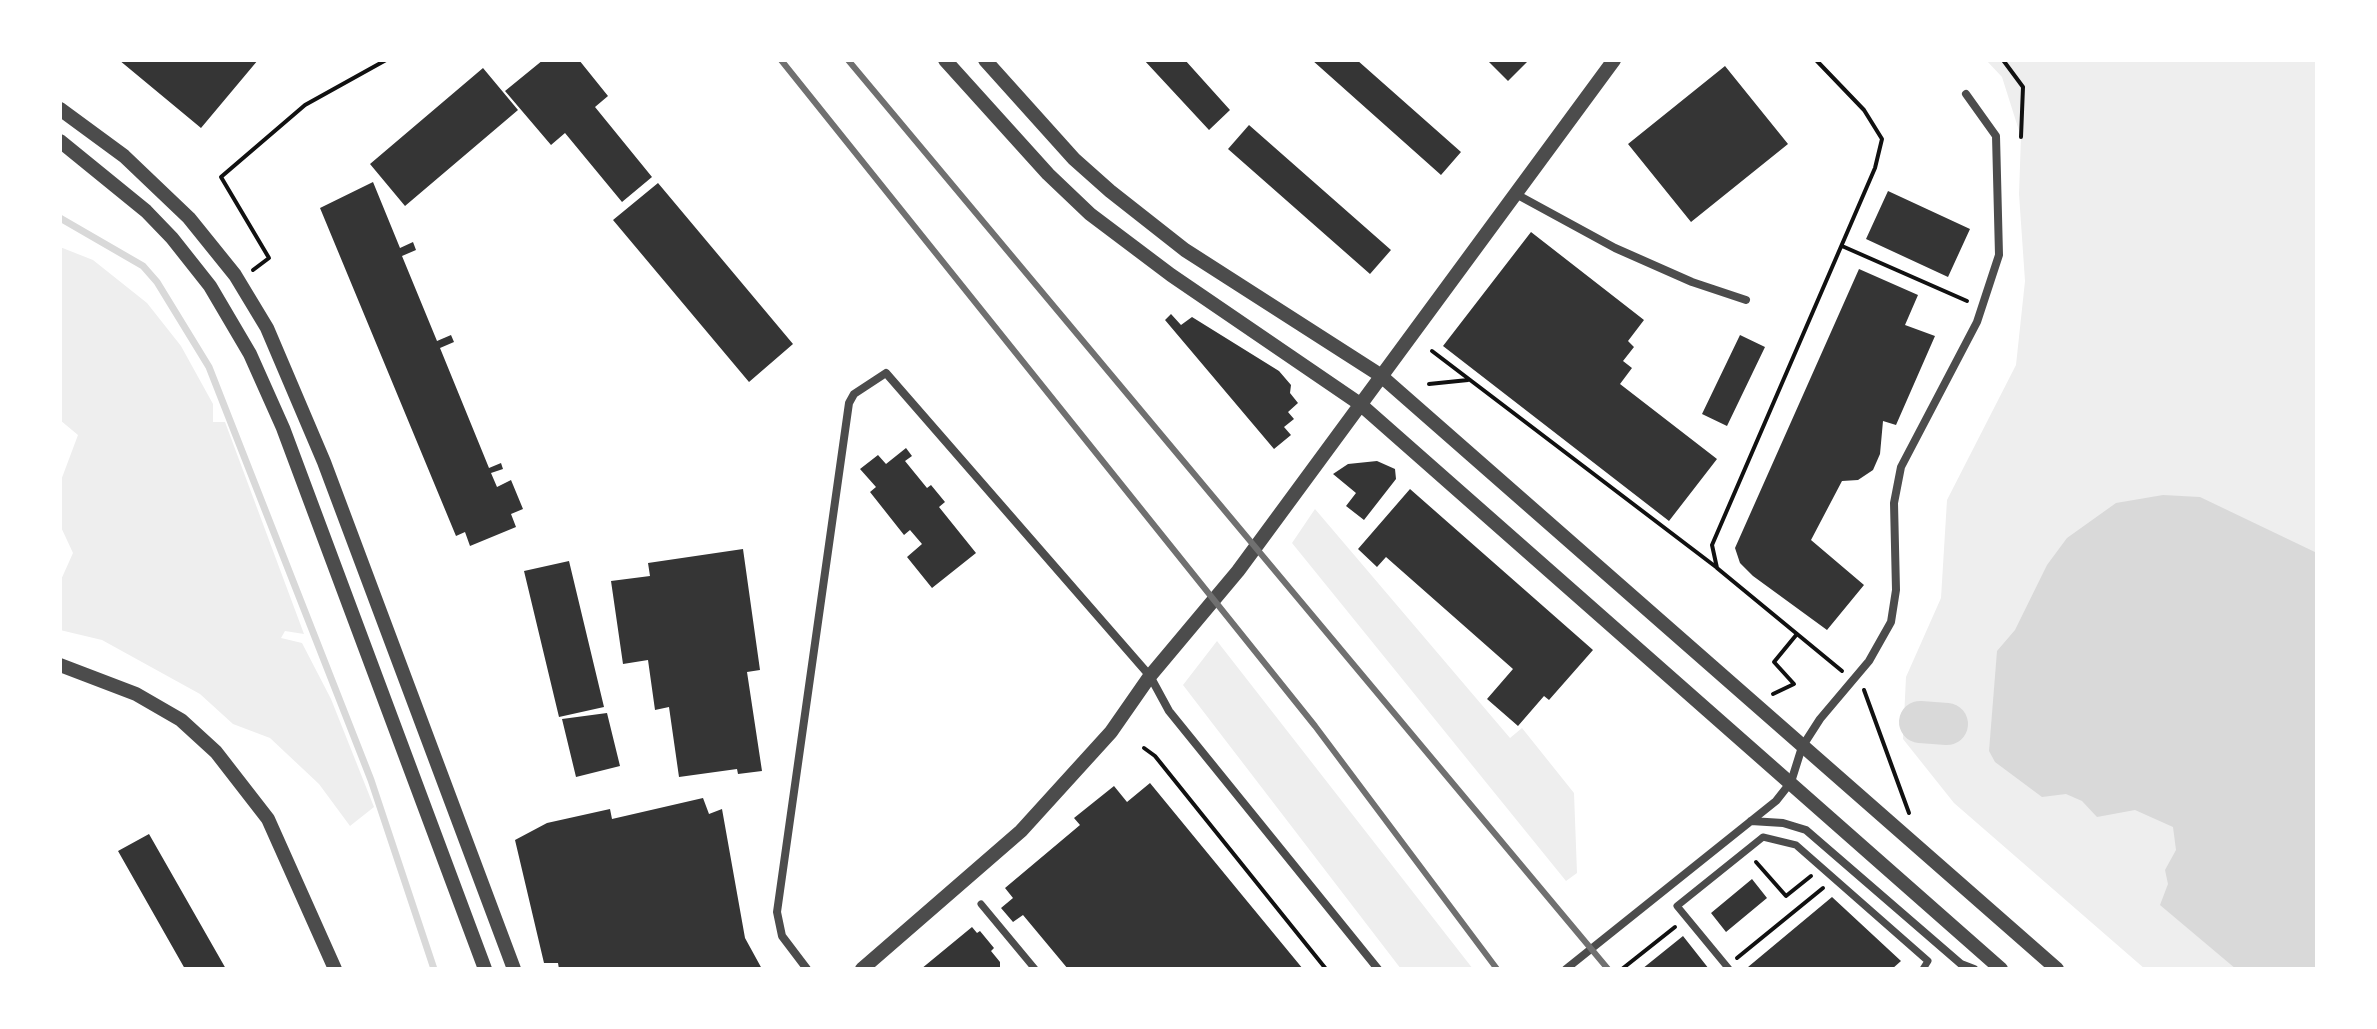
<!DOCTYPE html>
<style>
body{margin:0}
#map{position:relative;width:2377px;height:1029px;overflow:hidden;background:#fff;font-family:"Exo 2",sans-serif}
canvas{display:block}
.frame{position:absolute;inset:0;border:62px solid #fff;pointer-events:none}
</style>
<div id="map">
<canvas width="2377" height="1029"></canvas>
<div class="frame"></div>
</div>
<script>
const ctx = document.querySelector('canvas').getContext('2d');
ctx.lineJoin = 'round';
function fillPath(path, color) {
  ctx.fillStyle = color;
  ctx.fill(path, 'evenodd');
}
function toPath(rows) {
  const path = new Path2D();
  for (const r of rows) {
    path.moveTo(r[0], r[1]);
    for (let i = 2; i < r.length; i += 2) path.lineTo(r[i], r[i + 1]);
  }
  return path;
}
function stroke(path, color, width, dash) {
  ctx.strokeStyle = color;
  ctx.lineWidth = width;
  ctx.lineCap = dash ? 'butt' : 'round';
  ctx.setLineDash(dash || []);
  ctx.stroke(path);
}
fillPath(toPath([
 [1986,60,2317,60,2317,969,2145,969,1954,803,1903,739,1906,677,1941,598,1947,500,2016,365,2025,281,2019,194,2021,137,2002,77],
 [60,247,93,260,147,303,181,346,213,404,213,422,225,422,304,634,285,631,281,638,302,643,331,699,374,807,350,826,319,784,270,738,233,724,200,694,102,640,60,630,60,582,73,553,60,525,60,483,78,435,60,420],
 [1315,509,1510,738,1522,728,1574,793,1577,873,1566,881,1292,543],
 [1217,641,1473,969,1401,969,1183,685]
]), '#eee');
fillPath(toPath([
 [2163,495,2200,497,2317,553,2317,969,2236,969,2160,905,2168,884,2165,870,2176,850,2173,827,2135,810,2097,817,2082,801,2066,794,2042,797,1995,762,1989,751,1997,651,2015,630,2047,565,2067,538,2116,503]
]), '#d9d9d9');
stroke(toPath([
 [60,218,143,266,157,282,209,367,371,780,434,969]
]), '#d9d9d9', 7);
stroke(toPath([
 [1920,722,1947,724]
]), '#d9d9d9', 42);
fillPath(toPath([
 [119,60,258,60,201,128],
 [543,60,579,60,608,96,595,107,652,177,622,202,565,133,551,145,505,91],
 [1144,60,1185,60,1230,110,1209,130],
 [1312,60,1357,60,1461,152,1441,175],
 [1487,60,1529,60,1508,81],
 [1725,66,1788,144,1691,222,1628,144],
 [483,68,518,110,405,206,370,164],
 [1249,125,1391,250,1370,274,1228,149],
 [373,182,400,248,413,242,416,250,402,256,437,341,451,335,454,342,440,348,489,468,501,463,503,469,491,473,497,487,511,480,523,509,511,514,516,527,470,546,465,532,456,536,320,208],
 [658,183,793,344,749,382,613,220],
 [1888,191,1970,229,1948,277,1866,239],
 [1531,232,1644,320,1628,341,1634,347,1623,361,1632,368,1620,384,1717,459,1669,521,1443,346],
 [1859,269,1918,295,1905,325,1935,336,1896,425,1883,421,1880,454,1873,470,1858,480,1842,481,1811,540,1864,585,1827,630,1753,576,1740,563,1735,548],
 [1171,314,1181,325,1192,317,1279,371,1291,385,1290,393,1298,403,1288,412,1294,419,1284,427,1291,435,1274,449,1165,320],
 [1740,335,1765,347,1727,426,1702,414],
 [906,448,912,456,905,461,927,488,931,485,945,502,939,507,976,553,932,588,907,557,922,544,910,530,904,535,870,492,876,487,860,469,878,455,886,464],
 [1377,461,1395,469,1396,479,1364,520,1346,506,1356,493,1333,474,1348,464],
 [1410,489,1593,650,1549,700,1544,696,1518,726,1487,699,1513,669,1386,557,1377,567,1358,549],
 [743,549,760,670,747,672,762,771,738,774,737,769,679,777,669,707,655,710,648,660,623,664,611,581,650,576,648,563],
 [569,561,604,707,559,717,524,571],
 [607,713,620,766,576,777,562,719],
 [1150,783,1242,895,1303,969,1068,969,1023,915,1013,922,1001,908,1013,898,1005,888,1080,825,1074,818,1114,786,1127,802],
 [703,798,709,814,722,809,745,938,762,969,559,969,558,963,544,963,515,840,547,823,610,809,612,819],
 [149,834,226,969,185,969,118,851],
 [1752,879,1767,898,1726,932,1711,913],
 [1832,897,1901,961,1892,969,1750,969,1748,967],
 [972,927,977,933,980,931,994,948,991,951,1000,962,1000,969,921,969],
 [1683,936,1709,969,1642,969]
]), '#353535');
stroke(toPath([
 [1816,60,1864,110,1882,139,1875,168,1712,545,1717,568,1842,671],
 [2003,60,2023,87,2021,137],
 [1842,246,1967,301],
 [253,270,269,258,221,177,305,105,386,60],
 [1432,351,1716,567],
 [1429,384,1468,380],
 [1864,690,1909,813],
 [1773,694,1794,684,1774,662,1797,634],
 [1144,748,1155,756,1326,969],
 [1756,862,1786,896,1811,876],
 [1737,958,1823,888],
 [1622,969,1675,927]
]), '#111', 4);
stroke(toPath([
 [981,904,1035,969],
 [1729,969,1677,906,1763,837,1796,845,1928,961,1923,969]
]), '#4c4c4c', 7);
stroke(toPath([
 [1514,193,1615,248,1692,282,1746,300],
 [1751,821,1783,823,1806,830,1961,964,1974,969],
 [807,969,782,936,777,912,849,403,854,394,886,373,1150,676,1169,711,1378,969],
 [1566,969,1776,801,1791,782,1802,747,1820,719,1869,661,1891,622,1896,590,1894,503,1901,467,1977,322,1999,255,1996,136,1966,94]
]), '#4c4c4c', 8);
stroke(toPath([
 [945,60,1048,174,1090,214,1171,275,1360,404,2001,969],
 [985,60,1074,159,1110,191,1185,250,1380,375,2057,969],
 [60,109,124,156,189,218,235,275,267,328,324,462,514,969],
 [60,141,146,211,172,238,210,286,250,354,283,428,485,969],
 [60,665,136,694,181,720,216,752,268,819,335,969],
 [862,969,1021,831,1111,732,1150,676,1238,571,1614,60]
]), '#4c4c4c', 14);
stroke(toPath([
 [781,60,1315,726,1497,969],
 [848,60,1608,969]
]), '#707070', 6);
</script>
